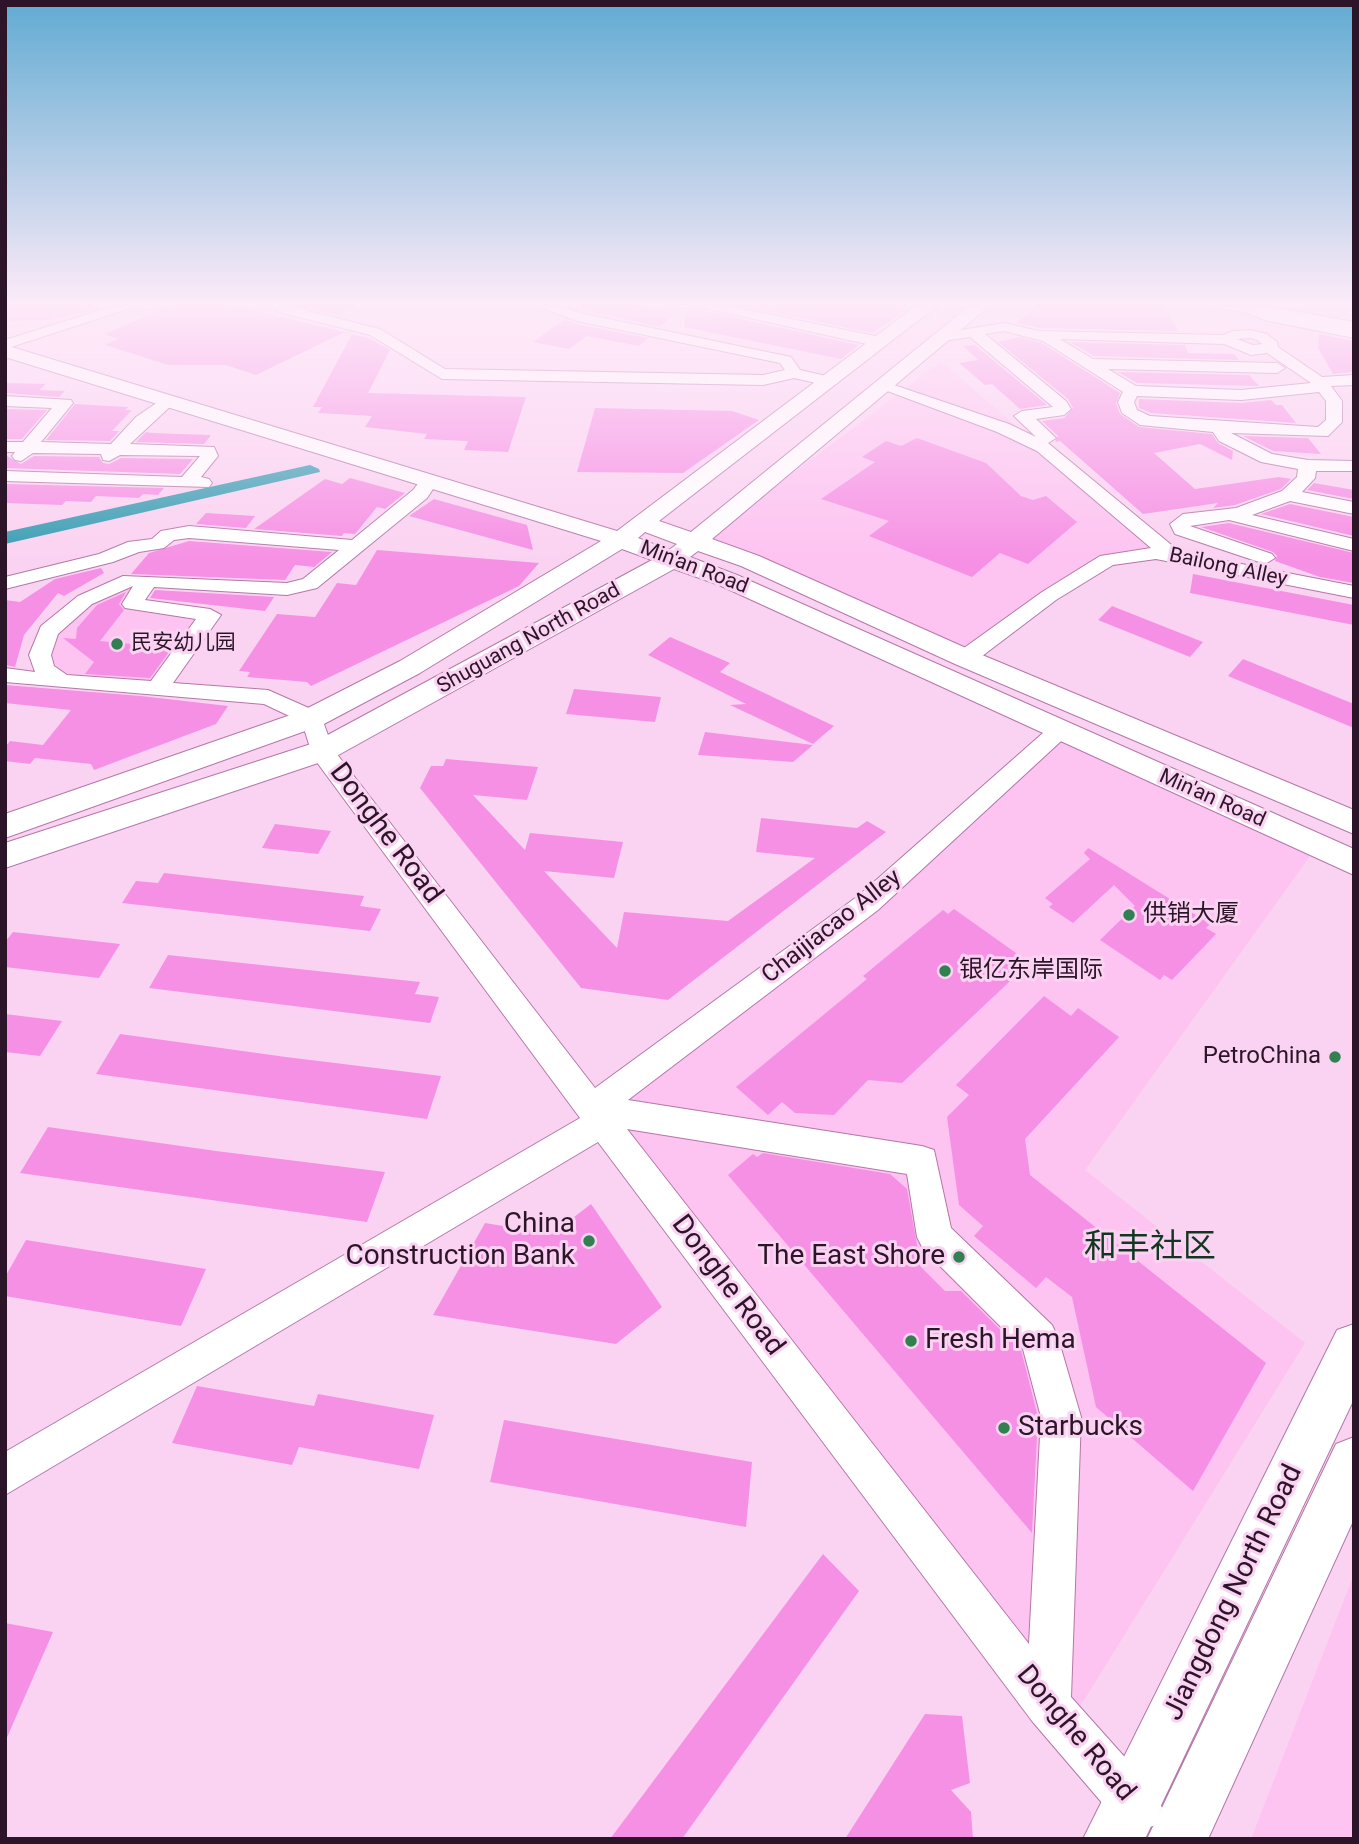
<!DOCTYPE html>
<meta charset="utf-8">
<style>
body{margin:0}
#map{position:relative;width:1359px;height:1844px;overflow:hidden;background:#fbd3f2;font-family:Roboto,sans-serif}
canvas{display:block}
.frame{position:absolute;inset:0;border:7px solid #2d1529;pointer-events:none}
</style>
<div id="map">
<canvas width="1359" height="1844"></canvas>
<div class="frame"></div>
</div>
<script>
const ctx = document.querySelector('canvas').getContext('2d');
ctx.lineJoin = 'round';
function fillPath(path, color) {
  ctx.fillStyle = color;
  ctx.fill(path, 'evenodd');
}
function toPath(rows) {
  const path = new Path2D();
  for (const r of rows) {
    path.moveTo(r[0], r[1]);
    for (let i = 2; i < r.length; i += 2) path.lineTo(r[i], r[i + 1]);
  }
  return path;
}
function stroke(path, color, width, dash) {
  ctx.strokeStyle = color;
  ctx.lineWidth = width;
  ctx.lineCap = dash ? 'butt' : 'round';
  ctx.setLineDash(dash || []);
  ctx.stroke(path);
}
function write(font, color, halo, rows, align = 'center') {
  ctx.font = font + ' Roboto,"Noto Sans SC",sans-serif';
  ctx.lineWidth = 6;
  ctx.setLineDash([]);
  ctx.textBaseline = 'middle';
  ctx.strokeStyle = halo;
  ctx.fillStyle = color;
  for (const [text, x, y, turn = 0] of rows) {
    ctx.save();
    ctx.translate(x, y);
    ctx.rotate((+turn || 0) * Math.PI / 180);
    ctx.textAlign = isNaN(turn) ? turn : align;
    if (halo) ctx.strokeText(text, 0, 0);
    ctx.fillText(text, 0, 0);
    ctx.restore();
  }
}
fillPath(toPath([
 [941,362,1163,550,1102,556,962,652,760,556,705,539],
 [115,588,138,589,124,608,202,618,154,684,67,677,47,656,55,632,88,603],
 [1064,738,1313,852,1085,1170,1305,1343,1078,1710,605,1107,836,943],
 [1354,1574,1354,1839,1251,1839]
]), '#fdc3f1');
fillPath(toPath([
 [310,465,319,469,320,472,5,544,5,532]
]), '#379db2');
fillPath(toPath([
 [5,302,92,302,93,310,49,320,5,321],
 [177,302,217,302,345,332,256,375,226,365,168,365,105,345,118,339,105,334],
 [305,302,361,302,338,316,302,307],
 [587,302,618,302,675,313,660,327,578,309],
 [723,302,910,302,895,318,872,333],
 [1041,302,1164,302,1178,331,1039,328,1016,323],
 [687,307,859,345,841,359,684,327],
 [565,319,576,324,648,338,639,346,587,336,569,349,533,342],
 [352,334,369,338,390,350,368,393,526,397,508,452,464,450,468,441,424,439,427,434,365,427,372,416,318,413,322,407,313,407],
 [1319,334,1354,341,1354,372,1333,374,1318,348],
 [1019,337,1042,343,1120,393,1116,403,1120,414,1139,427,1212,434,1218,443,1233,451,1232,460,1200,444,1154,453,1195,489,1279,477,1291,479,1281,489,1235,505,1213,508,1218,503,1143,514,1060,441,1055,442,1058,436,1042,421,1064,418,1073,408,1068,399,998,342],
 [1070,342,1185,345,1188,353,1234,354,1239,360,1094,356],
 [975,345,1047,405,1020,409,992,384,985,385,959,363,978,360,963,346],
 [1118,372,1249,375,1259,386,1137,383],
 [5,383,46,384,39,390,65,391,59,397,5,393],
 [1139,399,1241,403,1271,400,1276,405,1282,405,1296,423,1151,413,1139,408],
 [75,404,129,407,125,410,132,410,112,431,119,431,110,441,46,440],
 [595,408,732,411,759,420,683,473,577,472],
 [5,409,47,410,22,439,5,439],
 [146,432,152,433,211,435,204,444,136,442],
 [1243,436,1308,438,1321,454,1273,451],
 [917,438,986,463,1021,496,1033,500,1046,496,1077,522,1028,564,1000,553,972,577,869,536,889,521,821,499,875,462,862,457,886,441,901,446],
 [5,455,21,464,34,456,99,457,103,463,109,464,121,458,193,459,180,474,5,468],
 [350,478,405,493,385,509,377,507,355,534,344,533,342,536,254,529,325,479,342,484],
 [1314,483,1354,490,1354,499,1307,490],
 [5,484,164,488,158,495,143,494,139,498,96,496,91,502,66,501,62,505,5,503],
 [434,499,527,525,533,550,409,516],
 [1290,504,1354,517,1354,536,1261,514],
 [206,513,255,516,246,528,196,524],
 [1229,523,1354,553,1354,583,1320,577,1275,561,1277,556,1273,552,1201,527],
 [189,541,332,552,314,567,295,565,285,580,131,574,149,553],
 [377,550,539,563,519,586,311,686,307,682,247,677,250,672,239,671,277,614,315,617,337,583,356,585],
 [101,568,104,573,64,596,58,593,24,635,15,667,5,665,5,600,20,602,55,579],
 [1193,574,1354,605,1354,625,1190,593],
 [155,590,274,597,265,611,150,598],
 [126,592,119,604,124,610,100,641,172,648,150,678,85,674,94,662,63,638,76,639,77,628,97,605],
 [1112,606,1203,642,1190,657,1098,620],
 [670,637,730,663,720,672,834,726,813,744,730,705,746,704,648,655],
 [1243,659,1354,704,1354,728,1228,676],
 [5,685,141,696,228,706,216,724,94,770,91,764,35,758,30,764,5,761,5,747,10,741,43,745,71,710,5,703],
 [574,689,661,697,655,722,566,714],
 [705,732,813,745,793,762,698,755],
 [446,759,538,767,527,800,473,795,525,850,530,833,623,842,614,878,544,871,617,948,624,912,728,921,815,858,756,852,761,818,857,828,867,821,886,832,668,1000,581,988,420,788,431,766,443,766],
 [275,824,331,831,318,854,262,848],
 [1088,848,1210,924,1206,928,1216,934,1172,980,1164,975,1160,980,1100,940,1135,906,1114,885,1073,923,1049,907,1053,904,1045,898,1090,859,1084,853],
 [164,873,364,896,360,906,381,909,370,931,122,903,136,881,158,883],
 [954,909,1023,958,1019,962,1026,966,902,1083,868,1080,834,1115,795,1113,782,1102,768,1115,736,1087,867,979,863,976,943,910,948,914],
 [13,932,120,944,99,978,5,967,5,942],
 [168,955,420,982,415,994,439,997,430,1023,149,988],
 [1044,996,1071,1016,1078,1008,1119,1037,1025,1139,1030,1175,1266,1363,1193,1491,1096,1407,1072,1297,1046,1277,1036,1288,974,1236,983,1226,959,1205,947,1117,969,1095,956,1085],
 [5,1014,62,1021,40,1056,5,1052],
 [120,1034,286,1057,441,1076,427,1119,96,1074],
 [48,1127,216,1151,385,1172,367,1222,20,1173],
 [763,1153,890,1174,907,1189,921,1267,945,1291,961,1291,1021,1350,1038,1417,1032,1533,728,1175,753,1154,757,1157],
 [591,1204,662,1307,616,1344,433,1315,485,1223,552,1234],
 [26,1240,206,1269,181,1326,5,1296,5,1277],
 [197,1386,314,1406,318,1394,434,1415,419,1469,299,1447,292,1465,172,1443],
 [504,1420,752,1462,746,1527,490,1482],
 [823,1554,859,1591,682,1839,610,1839],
 [5,1623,53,1632,5,1742],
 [925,1714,962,1716,970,1783,951,1790,971,1812,973,1839,845,1839]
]), '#f690e4');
const minor = toPath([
 [126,302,149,302,5,349,5,340,126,302],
 [285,302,303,302,296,308,380,329,445,369,763,375,785,370,780,363,577,321,526,302,548,302,580,313,791,357,800,370,835,378,837,381,829,386,794,378,763,385,442,379,370,335,279,312,277,309,285,302],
 [678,302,708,302,880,337,888,342,880,347,678,302],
 [1245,302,1259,302,1259,307,1273,313,1354,329,1354,338,1264,320,1247,312,1245,302],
 [1004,323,1039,331,1223,335,1233,331,1250,330,1267,334,1277,342,1278,347,1322,377,1354,375,1354,385,1331,386,1342,401,1342,422,1328,436,1231,433,1272,454,1308,460,1354,461,1354,471,1316,471,1315,478,1302,492,1354,502,1354,514,1290,501,1252,515,1354,539,1354,551,1229,520,1190,526,1272,554,1275,558,1265,564,1175,534,1170,524,1183,514,1236,508,1282,491,1297,477,1298,469,1261,462,1219,441,1213,432,1140,425,1122,413,1118,402,1123,392,1043,341,1004,331,985,334,1066,401,1071,409,1064,415,1036,419,1056,438,1048,443,1180,552,1354,586,1354,598,1156,559,1113,565,1056,600,973,663,957,663,954,658,957,653,1042,592,1100,556,1151,548,1037,451,997,432,874,386,882,381,888,383,1009,424,1036,437,1014,416,1022,411,1053,407,970,337,943,341,936,337,943,333,1004,323],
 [1250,338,1257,340,1262,344,1253,345,1237,339,1250,338],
 [1060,339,1224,344,1251,355,1267,353,1311,383,1241,390,1136,386,1108,369,1277,373,1285,368,1277,363,1093,359,1060,339],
 [1319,392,1326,401,1326,420,1318,427,1150,416,1137,410,1134,402,1137,396,1241,400,1319,392],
 [168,395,176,400,174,403,130,444,214,447,218,456,201,477,209,479,212,483,209,487,5,481,5,471,182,477,200,456,120,455,109,461,103,460,101,454,33,453,21,461,15,460,12,456,15,452,5,452,5,442,23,442,52,408,5,406,5,396,71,400,73,403,41,442,111,444,136,417,168,395],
 [430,475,439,480,427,498,317,588,287,595,154,587,145,600,210,609,221,615,173,683,268,690,320,713,333,749,595,1088,858,896,1052,725,1060,723,1068,725,1072,731,878,910,628,1100,922,1146,934,1150,951,1228,1052,1325,1058,1338,1081,1417,1071,1697,1155,1791,1162,1808,1155,1825,1138,1832,1121,1825,1032,1721,598,1142,5,1495,5,1452,580,1118,313,757,302,722,264,704,5,682,5,668,35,672,29,655,41,626,78,596,123,576,287,583,303,579,339,550,189,538,174,540,164,548,139,552,113,562,5,589,5,577,99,554,128,542,152,539,161,531,189,526,352,540,413,490,424,476,430,475],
 [133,586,122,604,125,608,196,619,151,681,67,675,54,666,51,655,58,634,92,604,133,586],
 [627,1129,907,1174,917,1237,923,1249,1023,1349,1041,1417,1029,1644,627,1129]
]);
const major = toPath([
 [921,302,942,302,659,521,691,532,974,302,994,302,712,539,759,556,975,652,1354,810,1354,834,955,664,741,566,698,551,690,557,737,575,1354,849,1354,875,719,585,674,569,333,758,5,868,5,843,311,744,652,560,622,549,420,673,322,725,5,838,5,814,302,711,400,661,601,541,5,357,5,345,617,531,921,302],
 [645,532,677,544,669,550,638,538,645,532],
 [1206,302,1246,302,1354,322,1354,333,1215,307,1206,302],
 [1354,1324,1354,1399,1145,1839,1083,1839,1337,1330,1354,1324],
 [1354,1437,1354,1519,1208,1839,1147,1839,1336,1444,1354,1437]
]);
stroke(minor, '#b477a8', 2);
stroke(major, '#b477a8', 2);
fillPath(minor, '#fff');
fillPath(major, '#fff');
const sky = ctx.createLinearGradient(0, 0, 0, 561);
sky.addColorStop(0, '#61abd2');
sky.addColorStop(0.54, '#fdebf9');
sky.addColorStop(1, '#fdebf900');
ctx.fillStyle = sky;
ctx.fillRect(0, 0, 1359, 561);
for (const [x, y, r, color] of [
 [117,644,7,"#328051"],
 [1129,915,7,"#328051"],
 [945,971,7,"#328051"],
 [1335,1057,7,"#328051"],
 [589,1241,7,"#328051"],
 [959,1257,7,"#328051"],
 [911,1341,7,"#328051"],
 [1004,1428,7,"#328051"]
]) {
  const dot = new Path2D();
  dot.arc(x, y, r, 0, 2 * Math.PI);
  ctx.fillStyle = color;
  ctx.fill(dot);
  stroke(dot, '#fbd3f2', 2.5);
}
write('21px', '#2d1529', '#fbd3f2', [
 ["Min'an Road",694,568,21],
 ["Bailong Alley",1228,568,12],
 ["Shuguang North Road",529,639,-29],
 ["Min'an Road",1212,799,24]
]);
write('21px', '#2d1529', '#fbd3f2', [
 ["民安幼儿园",131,644]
], 'left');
write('24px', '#2d1529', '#fbd3f2', [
 ["供销大厦",1143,915],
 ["银亿东岸国际",959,971],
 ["PetroChina",1321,1057,"right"]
], 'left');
write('24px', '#2d1529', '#fbd3f2', [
 ["Chaijiacao Alley",832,927,-38]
]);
write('28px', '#2d1529', '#fbd3f2', [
 ["Donghe Road",385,834,53],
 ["Donghe Road",727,1286,53],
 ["Jiangdong North Road",1234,1593,-64],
 ["Donghe Road",1075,1734,50]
]);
write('28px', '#2d1529', '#fbd3f2', [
 ["China",575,1225],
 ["Construction Bank",575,1257],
 ["The East Shore",945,1257],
 ["Fresh Hema",925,1341,"left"],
 ["Starbucks",1018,1428,"left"]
], 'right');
write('33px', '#123720', '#fbd3f2', [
 ["和丰社区",1150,1249]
]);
</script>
